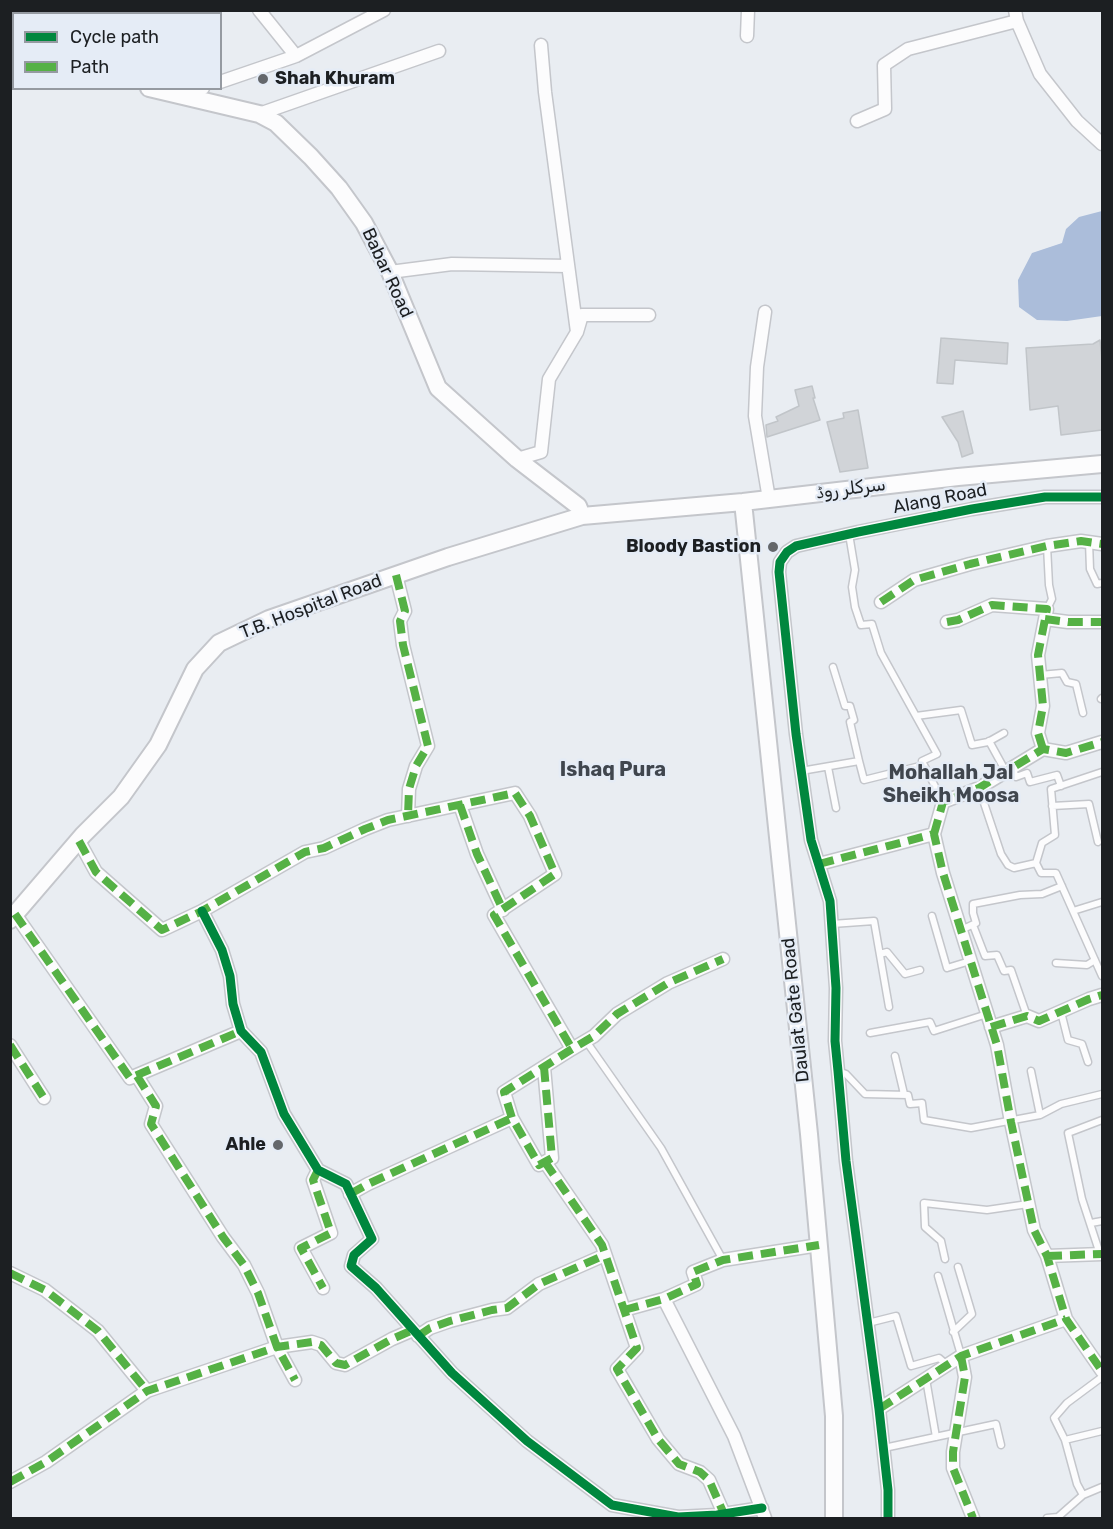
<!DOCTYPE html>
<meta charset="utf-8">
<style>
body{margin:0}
#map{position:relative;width:1113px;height:1529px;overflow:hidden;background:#e9edf2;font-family:Rubik,sans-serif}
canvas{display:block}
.frame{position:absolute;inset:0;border:12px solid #1c1f22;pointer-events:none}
.legend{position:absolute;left:12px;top:12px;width:210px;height:78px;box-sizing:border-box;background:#e5ecf6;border:2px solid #959aa1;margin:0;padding:8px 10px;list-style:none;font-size:18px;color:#1c1f22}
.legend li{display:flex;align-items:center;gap:12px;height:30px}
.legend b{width:30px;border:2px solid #959aa1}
</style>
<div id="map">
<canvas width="1113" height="1529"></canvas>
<div class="frame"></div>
<ul class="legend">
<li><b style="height:8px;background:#00873e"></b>Cycle path</li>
<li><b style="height:8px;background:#55b145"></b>Path</li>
</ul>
</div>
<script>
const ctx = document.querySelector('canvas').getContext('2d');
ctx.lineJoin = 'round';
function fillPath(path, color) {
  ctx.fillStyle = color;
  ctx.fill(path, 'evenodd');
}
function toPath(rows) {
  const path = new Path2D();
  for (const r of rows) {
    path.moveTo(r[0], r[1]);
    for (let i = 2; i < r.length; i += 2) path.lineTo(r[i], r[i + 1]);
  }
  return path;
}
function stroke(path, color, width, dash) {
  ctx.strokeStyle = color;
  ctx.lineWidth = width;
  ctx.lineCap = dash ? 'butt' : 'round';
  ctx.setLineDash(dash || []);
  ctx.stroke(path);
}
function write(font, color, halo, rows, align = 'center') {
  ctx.font = font + ' Rubik,"Noto Naskh Arabic",sans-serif';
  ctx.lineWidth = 5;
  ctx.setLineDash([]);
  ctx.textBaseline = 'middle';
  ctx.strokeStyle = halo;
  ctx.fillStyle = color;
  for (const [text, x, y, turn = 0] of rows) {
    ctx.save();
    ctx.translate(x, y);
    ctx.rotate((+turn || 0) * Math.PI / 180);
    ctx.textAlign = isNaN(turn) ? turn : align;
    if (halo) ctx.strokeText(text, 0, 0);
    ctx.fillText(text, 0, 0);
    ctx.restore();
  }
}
fillPath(toPath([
 [1102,211,1102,316,1067,321,1037,320,1019,307,1018,280,1032,253,1062,243,1066,229,1079,217]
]), '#abbdda');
const building = toPath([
 [941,338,1008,343,1007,364,955,360,953,384,937,383,941,338],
 [1100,340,1102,360,1102,430,1061,435,1058,406,1030,410,1026,348,1093,344,1100,340],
 [812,386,815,398,813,398,820,420,767,437,766,425,778,421,776,417,799,406,795,390,812,386],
 [858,410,868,468,840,472,827,422,844,418,843,413,858,410],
 [963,411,973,453,962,457,958,442,942,417,963,411]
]);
fillPath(building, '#d1d4d8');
stroke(building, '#c1c5c9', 1.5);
const lane = toPath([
 [849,534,855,570,852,587,855,607,861,625,872,624,881,653,937,754,922,761,943,802],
 [1089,542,1090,569,1097,584,1102,583],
 [1047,546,1049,585,1052,599,1047,609],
 [833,667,845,706,850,706,854,720,850,722,859,761],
 [1040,675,1062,673,1067,682,1076,684,1083,713],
 [1101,699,1102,698],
 [916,716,961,710,972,745,988,742,1004,733],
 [989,741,1006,772],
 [828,767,836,808],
 [1012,768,1016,777,1027,773,1030,782,1057,775,1061,786],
 [801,771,859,761,864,780,924,765],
 [979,788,1001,854,1008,865,1014,868,1036,863,1041,873,1056,873,1102,976],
 [1052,806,1089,804,1098,842],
 [1036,863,1042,843,1055,835,1051,789,1102,772],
 [1073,911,1102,902],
 [932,916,947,968,970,961],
 [832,924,874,921,889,1007],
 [973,925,985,956,997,955,1004,971,1011,970,1027,1016],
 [961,930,976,923,973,913,973,904,1020,895,1042,894,1062,886],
 [880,954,887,952,905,974,920,970],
 [1056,963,1087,965,1095,960],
 [1061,1012,1068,1040,1082,1044,1088,1062],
 [870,1033,930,1022,934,1031,987,1014],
 [586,1041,661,1148,723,1260],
 [895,1056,904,1094],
 [838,1071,846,1074,865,1094,908,1095,910,1104,922,1103,924,1120,971,1128,1040,1115,1061,1104,1102,1094],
 [1031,1071,1040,1115],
 [1091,1223,1102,1221],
 [1100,1254,1082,1199,1068,1133,1102,1120],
 [945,1259,941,1241,925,1227,924,1203,987,1210,1028,1204],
 [938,1276,961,1355],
 [868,1323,896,1316,911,1366,939,1358,947,1365],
 [953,1332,972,1314,958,1267],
 [926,1379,936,1437],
 [1065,1440,1102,1431],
 [884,1448,996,1424,1001,1445],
 [1083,1495,1077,1484,1065,1440,1054,1418,1067,1403,1102,1377],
 [1047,1518,1058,1517,1083,1495,1102,1487]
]);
const street = toPath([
 [142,10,143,14],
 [259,10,296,56],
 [1015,10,1017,21,1040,74,1077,121,1102,144],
 [747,36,748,10],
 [541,45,545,92,577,332],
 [220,82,296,56,384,10],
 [182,96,203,88],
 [259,114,439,51],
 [857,121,885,109,884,65,908,49,1017,21],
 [390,272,452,264,568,266],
 [765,312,757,367,755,416,769,499],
 [517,459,541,452,549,379,577,332,582,315,649,315],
 [396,575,405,611,400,621,403,645,428,746,416,766,409,789,408,816],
 [881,602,914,580,970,564,1047,546,1081,541,1102,544],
 [1045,619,1068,622,1102,622],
 [947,622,958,620,992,605,1047,609,1038,655,1043,706,1038,733,1043,749],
 [460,805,477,854,503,910],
 [934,834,943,802,979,788,1043,749,1066,753,1102,742],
 [79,841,96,872,162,930,202,911,305,852,324,848,365,829,388,820,515,793,530,816,555,874,494,915,572,1049],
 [819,864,934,834,943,873,997,1045,1011,1122,1034,1230,1047,1256,1066,1319,1102,1371],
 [202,911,222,950,230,976,233,1004,241,1031,261,1052,284,1114,318,1170,346,1184,372,1239,354,1255,351,1266,376,1288,452,1373,527,1441,612,1505,678,1517,717,1515,762,1508],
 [15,914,130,1078,241,1031],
 [991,1027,1027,1016,1039,1021,1089,999,1102,995],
 [10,1045,44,1098],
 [544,1067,552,1158,539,1165,512,1118,504,1092,572,1049,594,1036,617,1014,668,983,723,959],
 [137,1076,156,1106,151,1124,223,1237,244,1265,258,1293,277,1347,295,1380],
 [545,1162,602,1245,637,1348,617,1369,658,1439,679,1464,700,1472,709,1480,724,1514],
 [318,1170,313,1180,331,1233,301,1248,323,1288],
 [350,1194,368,1184,512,1118],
 [1047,1256,1102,1254],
 [10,1273,45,1290,98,1331,147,1391],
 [664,1299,734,1436,765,1518],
 [624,1310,664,1299,697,1284,693,1272,723,1260,819,1245],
 [418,1336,430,1328,450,1321,492,1310,507,1308,539,1284,605,1255],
 [961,1356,965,1377,953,1452,953,1468,973,1518],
 [879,1409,961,1356,1066,1319],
 [10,1482,46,1462,147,1391,277,1347,312,1342,321,1345,336,1363,345,1365,392,1339,413,1330],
 [888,1518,888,1490,879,1409,846,1161,838,1071,835,1041,836,988,830,901,811,840,796,734,779,572,780,562,787,552,796,546,858,532,972,509,1045,497,1102,497]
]);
const secondary = toPath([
 [10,63,14,63],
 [149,88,259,114,276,123,311,157,339,188,364,223,390,272,438,388,517,459,578,506,582,516],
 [743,502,809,1134,834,1416,834,1518],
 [10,920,83,835,121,797,158,745,195,669,219,643,269,619,448,557,582,516,743,502,958,477,1102,464]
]);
stroke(lane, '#c4c6cb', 9);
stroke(street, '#c4c6cb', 15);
stroke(secondary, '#c4c6cb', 20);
stroke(lane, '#fcfcfd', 6);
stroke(street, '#fcfcfd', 12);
stroke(secondary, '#fcfcfd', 16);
stroke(toPath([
 [396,575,405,611,400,621,403,645,428,746,416,766,409,789,408,816],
 [881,602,914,580,970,564,1047,546,1081,541,1102,544],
 [1045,619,1068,622,1102,622],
 [947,622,958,620,992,605,1047,609,1038,655,1043,706,1038,733,1043,749],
 [460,805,477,854,503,910],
 [934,834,943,802,979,788,1043,749,1066,753,1102,742],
 [79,841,96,872,162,930,202,911,305,852,324,848,365,829,388,820,515,793,530,816,555,874,494,915,572,1049],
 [819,864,934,834,943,873,997,1045,1011,1122,1034,1230,1047,1256,1066,1319,1102,1371],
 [15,914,130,1078,241,1031],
 [991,1027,1027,1016,1039,1021,1089,999,1102,995],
 [10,1045,44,1098],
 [544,1067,552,1158,539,1165,512,1118,504,1092,572,1049,594,1036,617,1014,668,983,723,959],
 [137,1076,156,1106,151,1124,223,1237,244,1265,258,1293,277,1347,295,1380],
 [545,1162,602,1245,637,1348,617,1369,658,1439,679,1464,700,1472,709,1480,724,1514],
 [318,1170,313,1180,331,1233,301,1248,323,1288],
 [350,1194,368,1184,512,1118],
 [1047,1256,1102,1254],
 [10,1273,45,1290,98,1331,147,1391],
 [624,1310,664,1299,697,1284,693,1272,723,1260,819,1245],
 [418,1336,430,1328,450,1321,492,1310,507,1308,539,1284,605,1255],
 [961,1356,965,1377,953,1452,953,1468,973,1518],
 [879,1409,961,1356,1066,1319],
 [10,1482,46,1462,147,1391,277,1347,312,1342,321,1345,336,1363,345,1365,392,1339,413,1330,410,1327]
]), '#55b145', 8, [15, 8]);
stroke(toPath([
 [202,911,222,950,230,976,233,1004,241,1031,261,1052,284,1114,318,1170,346,1184,372,1239,354,1255,351,1266,376,1288,452,1373,527,1441,612,1505,678,1517,717,1515,762,1508],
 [888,1518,888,1490,879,1409,846,1161,838,1071,835,1041,836,988,830,901,811,840,796,734,779,572,780,562,787,552,796,546,858,532,972,509,1045,497,1102,497]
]), '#00873e', 9);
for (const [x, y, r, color] of [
 [263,79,6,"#64676b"],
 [773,547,6,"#64676b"],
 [278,1145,6,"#64676b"]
]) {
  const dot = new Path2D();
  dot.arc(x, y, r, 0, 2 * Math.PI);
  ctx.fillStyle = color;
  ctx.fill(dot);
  stroke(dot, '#e5ecf6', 2);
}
write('bold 18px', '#1c1f22', '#e5ecf6', [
 ["Shah Khuram",275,79,"left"],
 ["Bloody Bastion",761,547],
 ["Ahle",266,1145]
], 'right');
write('18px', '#1c1f22', '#e5ecf6', [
 ["Babar Road",387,273,65],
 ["سرکلر روڈ",851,489,-7],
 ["Alang Road",940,499,-11],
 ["T.B. Hospital Road",311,607,-21],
 ["Daulat Gate Road",796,1010,-96]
]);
write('bold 20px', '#40464e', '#e5ecf6', [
 ["Ishaq Pura",613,770],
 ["Mohallah Jal",951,773],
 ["Sheikh Moosa",951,796]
]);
</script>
